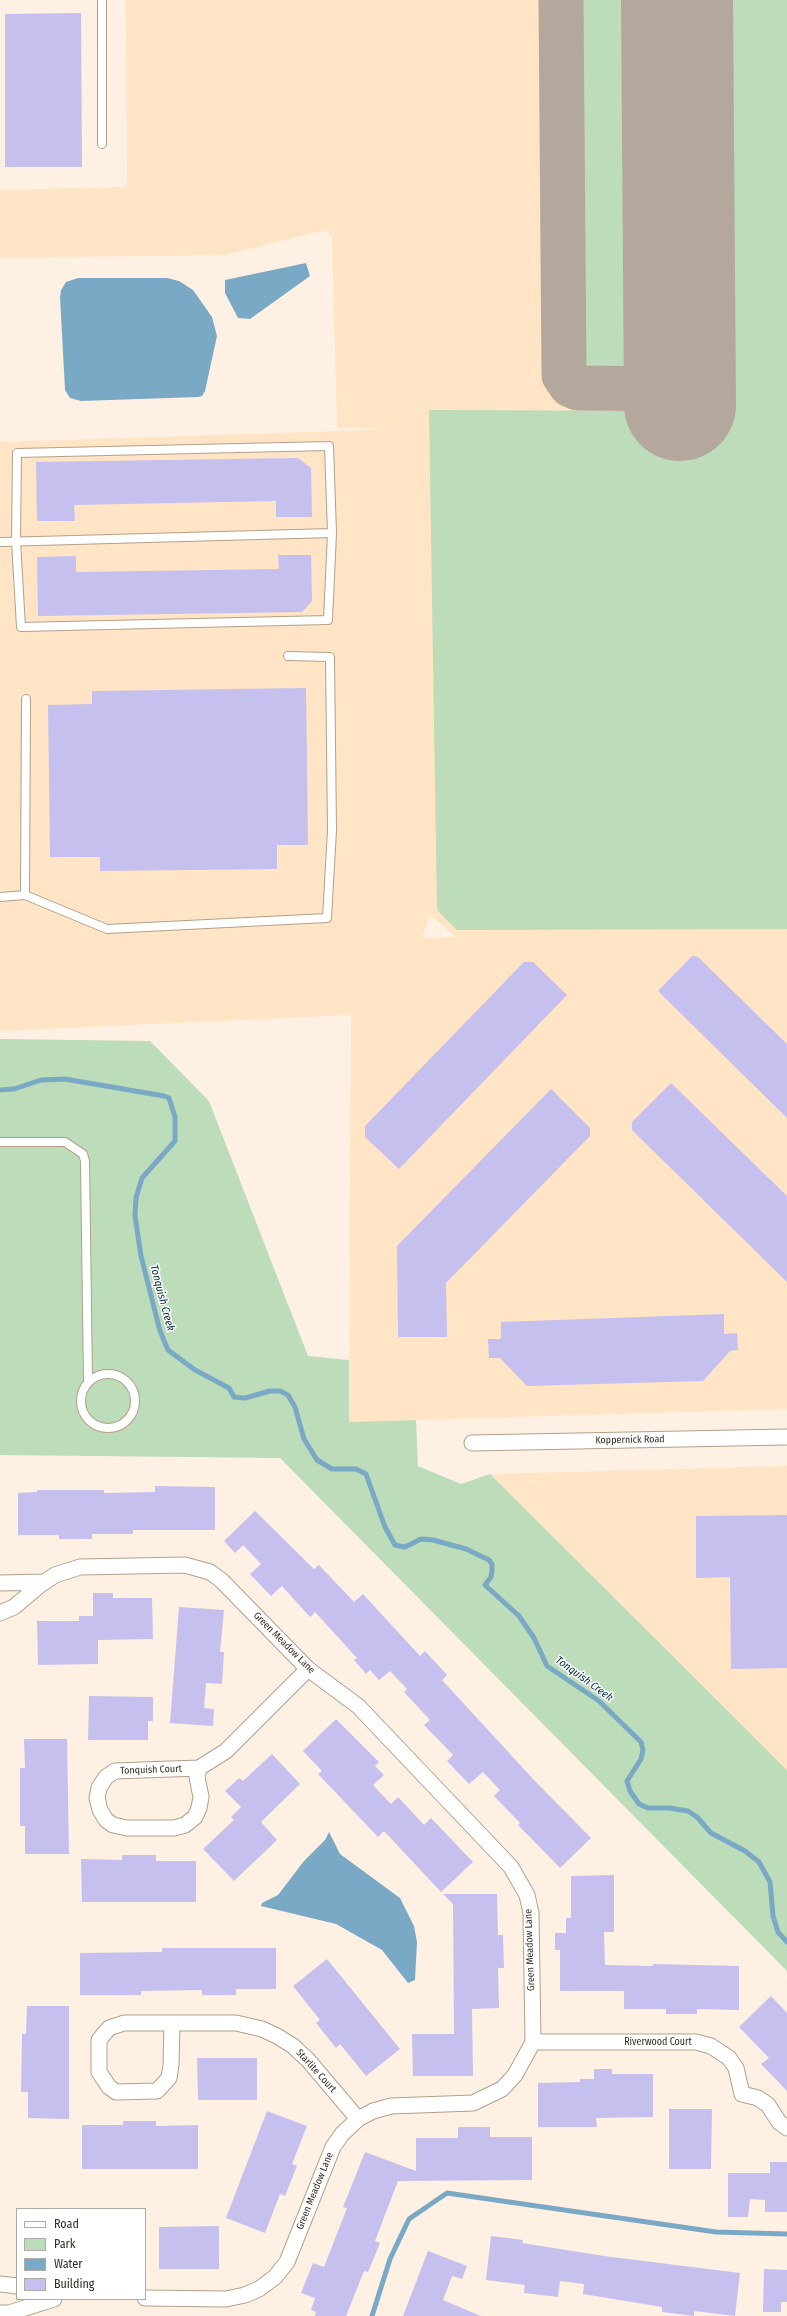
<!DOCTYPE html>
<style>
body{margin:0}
#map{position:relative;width:787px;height:2316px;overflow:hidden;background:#fef1e3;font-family:"Fira Sans Condensed",sans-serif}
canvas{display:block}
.legend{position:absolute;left:16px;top:2208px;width:130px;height:92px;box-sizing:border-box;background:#fff;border:1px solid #aeaba7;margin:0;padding:5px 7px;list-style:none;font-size:12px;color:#342c23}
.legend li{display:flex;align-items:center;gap:8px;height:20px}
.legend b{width:20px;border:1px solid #aeaba7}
</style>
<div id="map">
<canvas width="787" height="2316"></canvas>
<ul class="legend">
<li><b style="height:5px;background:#fff"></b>Road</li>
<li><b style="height:11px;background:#bcdcba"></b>Park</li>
<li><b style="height:11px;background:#7aa9c5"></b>Water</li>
<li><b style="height:11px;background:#c5c0ee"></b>Building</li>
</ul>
</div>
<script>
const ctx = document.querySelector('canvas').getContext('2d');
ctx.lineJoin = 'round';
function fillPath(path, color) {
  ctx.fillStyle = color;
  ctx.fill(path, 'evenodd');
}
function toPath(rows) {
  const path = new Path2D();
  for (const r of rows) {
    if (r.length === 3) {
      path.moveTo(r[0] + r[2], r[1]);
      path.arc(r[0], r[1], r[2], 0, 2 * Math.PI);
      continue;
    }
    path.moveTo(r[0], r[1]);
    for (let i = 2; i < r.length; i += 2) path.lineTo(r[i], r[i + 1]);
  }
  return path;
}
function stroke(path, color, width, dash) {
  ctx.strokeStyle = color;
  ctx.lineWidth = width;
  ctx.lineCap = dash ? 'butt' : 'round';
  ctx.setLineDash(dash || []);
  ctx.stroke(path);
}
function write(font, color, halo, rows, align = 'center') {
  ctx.font = font + ' "Fira Sans Condensed",sans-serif';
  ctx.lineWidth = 3;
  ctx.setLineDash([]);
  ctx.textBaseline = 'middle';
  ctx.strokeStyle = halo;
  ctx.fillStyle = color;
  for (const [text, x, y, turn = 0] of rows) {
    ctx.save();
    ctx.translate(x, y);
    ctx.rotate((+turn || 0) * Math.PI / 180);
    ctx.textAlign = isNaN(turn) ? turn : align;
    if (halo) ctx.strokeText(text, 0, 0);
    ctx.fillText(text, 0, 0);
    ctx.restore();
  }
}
fillPath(toPath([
 [126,0,787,0,787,1409,349,1422,351,1015,0,1031,0,442,400,429,337,428,332,237,325,230,225,255,0,258,0,190,127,187],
 [430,915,455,936,455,937,422,938],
 [787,1466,787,1770,490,1474]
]), '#ffe4c6');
fillPath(toPath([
 [572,0,642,0,643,367,631,374,604,374,582,369,580,366,574,333],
 [709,0,787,0,787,929,457,930,437,910,429,410,712,411],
 [0,1039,150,1041,209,1101,308,1356,349,1360,349,1422,416,1420,418,1466,461,1484,490,1474,787,1770,787,1971,280,1458,0,1455]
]), '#bcdcba');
fillPath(toPath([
 [306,263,310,276,250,319,238,318,225,293,225,280],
 [78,278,167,278,179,281,193,290,212,317,217,336,205,391,202,396,198,397,81,401,70,398,65,390,60,297,61,290,66,282],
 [329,1832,340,1854,400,1898,414,1926,417,1942,415,1980,408,1983,382,1950,336,1924,261,1906,262,1903,278,1895,304,1861,325,1840]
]), '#7aa9c5');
stroke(toPath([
 [0,1090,14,1089,41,1080,65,1079,164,1096,169,1098,175,1117,175,1141,142,1178,136,1198,135,1216,141,1256,160,1331,168,1350,195,1370,229,1388,234,1397,245,1398,270,1391,280,1391,288,1395,295,1407,304,1439,317,1460,332,1469,356,1469,366,1474,385,1527,395,1545,405,1547,421,1539,433,1540,466,1549,489,1560,492,1564,492,1571,491,1577,485,1585,519,1616,534,1638,547,1666,599,1701,641,1742,643,1750,641,1759,627,1781,630,1791,639,1804,648,1808,669,1808,688,1811,697,1817,711,1833,745,1851,759,1862,770,1882,773,1916,778,1932,787,1942],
 [372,2316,390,2259,409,2219,447,2193,716,2232,787,2234]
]), '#7aa9c5', 5);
stroke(toPath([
 [561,0,564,375,571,385,578,388,680,389]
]), '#b4a89c', 45);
stroke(toPath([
 [677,0,680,405]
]), '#b4a89c', 112);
fillPath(toPath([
 [81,13,82,167,5,167,5,14],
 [298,458,311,468,312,517,276,517,276,501,74,505,75,521,37,521,36,462],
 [278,555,311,555,312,601,302,612,38,616,37,557,76,556,76,572,279,569],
 [306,688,308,845,277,845,277,869,100,871,100,857,50,857,48,705,92,704,92,691],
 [692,956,698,957,787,1044,787,1118,658,991],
 [524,962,533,962,567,995,399,1169,365,1137,365,1126],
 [671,1083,787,1196,787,1282,632,1130,632,1122],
 [551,1089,590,1128,590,1136,446,1283,447,1337,398,1337,397,1246],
 [724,1314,724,1334,737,1333,738,1350,730,1351,703,1381,527,1386,500,1358,489,1358,488,1339,501,1339,501,1322],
 [155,1486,215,1487,215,1530,133,1530,133,1534,92,1534,92,1539,59,1539,59,1535,18,1535,18,1493,37,1492,37,1490,104,1490,104,1493,155,1492],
 [255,1511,314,1569,319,1565,354,1602,363,1594,420,1656,425,1651,447,1675,442,1680,534,1780,591,1838,560,1868,518,1825,520,1823,494,1796,500,1790,483,1772,469,1784,447,1761,453,1755,424,1725,430,1720,404,1692,407,1689,390,1671,379,1680,370,1670,366,1674,354,1660,357,1658,315,1612,310,1617,282,1586,271,1596,250,1574,261,1564,243,1545,235,1553,224,1541],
 [787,1515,787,1668,731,1669,730,1577,696,1578,696,1516],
 [93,1593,113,1593,113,1598,152,1598,153,1639,98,1640,98,1664,38,1665,37,1621,79,1621,79,1616,93,1616],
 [179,1607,224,1610,220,1652,224,1652,222,1684,206,1683,204,1708,214,1709,213,1726,170,1723],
 [89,1696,153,1697,153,1721,148,1721,148,1740,88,1740],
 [336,1719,379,1762,375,1766,384,1775,373,1785,391,1804,398,1797,424,1825,431,1818,473,1862,441,1892,384,1831,378,1837,318,1774,322,1771,303,1751],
 [24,1739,67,1739,69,1854,25,1854,25,1826,20,1826,20,1768,25,1768],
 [272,1754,300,1784,261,1822,277,1840,234,1881,203,1849,234,1820,231,1817,241,1807,225,1791,239,1778,243,1781],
 [122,1855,156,1855,156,1861,196,1861,196,1902,82,1902,81,1859,122,1860],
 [614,1875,614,1932,604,1932,605,1965,653,1966,653,1964,739,1966,739,2010,697,2009,697,2014,666,2014,666,2009,624,2009,624,1991,560,1991,560,1950,555,1950,555,1933,566,1933,566,1918,571,1918,571,1876],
 [443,1894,497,1894,498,1935,503,1935,504,1968,498,1968,499,2008,472,2009,473,2076,413,2076,412,2034,454,2034,453,1904],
 [162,1948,276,1948,276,1989,236,1989,236,1995,202,1995,202,1990,141,1991,141,1995,80,1995,80,1953,162,1952],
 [327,1959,400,2049,366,2076,340,2044,336,2048,316,2023,320,2020,293,1986],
 [771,1996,787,2013,787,2091,761,2064,769,2058,739,2027],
 [27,2006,69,2006,69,2119,28,2118,28,2092,21,2092,22,2034,26,2034],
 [197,2058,257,2058,257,2100,198,2100],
 [594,2069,612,2069,612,2074,653,2074,653,2117,596,2118,597,2127,538,2127,538,2083,580,2082,580,2079,594,2079],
 [669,2109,712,2109,711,2169,669,2169],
 [267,2111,307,2126,292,2164,297,2166,285,2196,280,2194,265,2233,226,2218],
 [123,2121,156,2121,156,2126,198,2125,198,2169,82,2169,82,2125,123,2125],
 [458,2127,490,2127,490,2137,532,2137,532,2180,398,2181,375,2241,380,2243,368,2272,364,2271,346,2316,315,2316,316,2312,311,2310,315,2298,301,2293,313,2263,324,2267,347,2208,343,2207,365,2152,416,2171,416,2138,458,2138],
 [770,2162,787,2162,787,2212,765,2212,765,2200,750,2199,748,2217,728,2217,728,2173,770,2173],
 [219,2226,219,2269,159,2269,159,2227],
 [491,2236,523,2240,522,2243,604,2256,740,2273,735,2316,694,2311,694,2316,662,2312,662,2307,583,2294,584,2284,560,2281,558,2297,524,2293,525,2285,486,2280],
 [428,2251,467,2266,462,2279,452,2276,443,2300,481,2316,403,2316],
 [764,2269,787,2270,787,2302,781,2302,781,2312,763,2312]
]), '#c5c0ee');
const service = toPath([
 [102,0,102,144],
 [329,446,332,533,328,620,21,627,16,541,17,453,329,446],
 [0,542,332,533],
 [25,895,26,699],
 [0,897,25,895,107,929,327,918,332,830,330,657,288,656],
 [0,1142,65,1142,83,1154,85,1161,88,1381],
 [108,1401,27]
]);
const minor = toPath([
 [472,1443,787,1437],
 [0,1583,45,1582],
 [0,1613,14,1607,40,1585,55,1575,80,1567,185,1565,210,1572,221,1580,308,1669,358,1706,511,1867,527,1895,531,1913,533,2042,515,2075,502,2089,473,2103,391,2106,373,2111,358,2119,342,2134,333,2147,287,2262,275,2277,259,2289,245,2295,226,2299,145,2298],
 [199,1768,197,1777,201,1797,199,1808,195,1817,185,1825,174,1828,127,1828,113,1825,106,1820,100,1810,97,1798,99,1788,106,1777,115,1771,199,1768],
 [199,1768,226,1751,308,1669],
 [124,2023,172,2023,171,2065,169,2078,157,2091,116,2092,109,2087,99,2072,99,2040,109,2028,124,2023],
 [172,2023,236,2023,262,2029,277,2036,293,2046,308,2060,358,2119],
 [533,2042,696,2042,711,2046,729,2058,736,2068,742,2094,758,2098,768,2105,779,2122,787,2128],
 [0,2284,17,2286],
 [0,2313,9,2313,54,2299]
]);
stroke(service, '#b39f89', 10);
stroke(minor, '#b39f89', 17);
stroke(service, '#fff', 8);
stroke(minor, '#fff', 15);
write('10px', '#342c23', '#fff', [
 ["Koppernick Road",630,1440,-1],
 ["Green Meadow Lane",284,1643,45],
 ["Tonquish Court",151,1770,-2],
 ["Green Meadow Lane",530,1950,-92],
 ["Riverwood Court",658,2042],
 ["Starlite Court",316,2071,48],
 ["Green Meadow Lane",315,2191,-68]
]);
write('italic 11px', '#042d41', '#fff', [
 ["Tonquish Creek",162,1298,75],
 ["Tonquish Creek",584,1679,36]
]);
</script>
